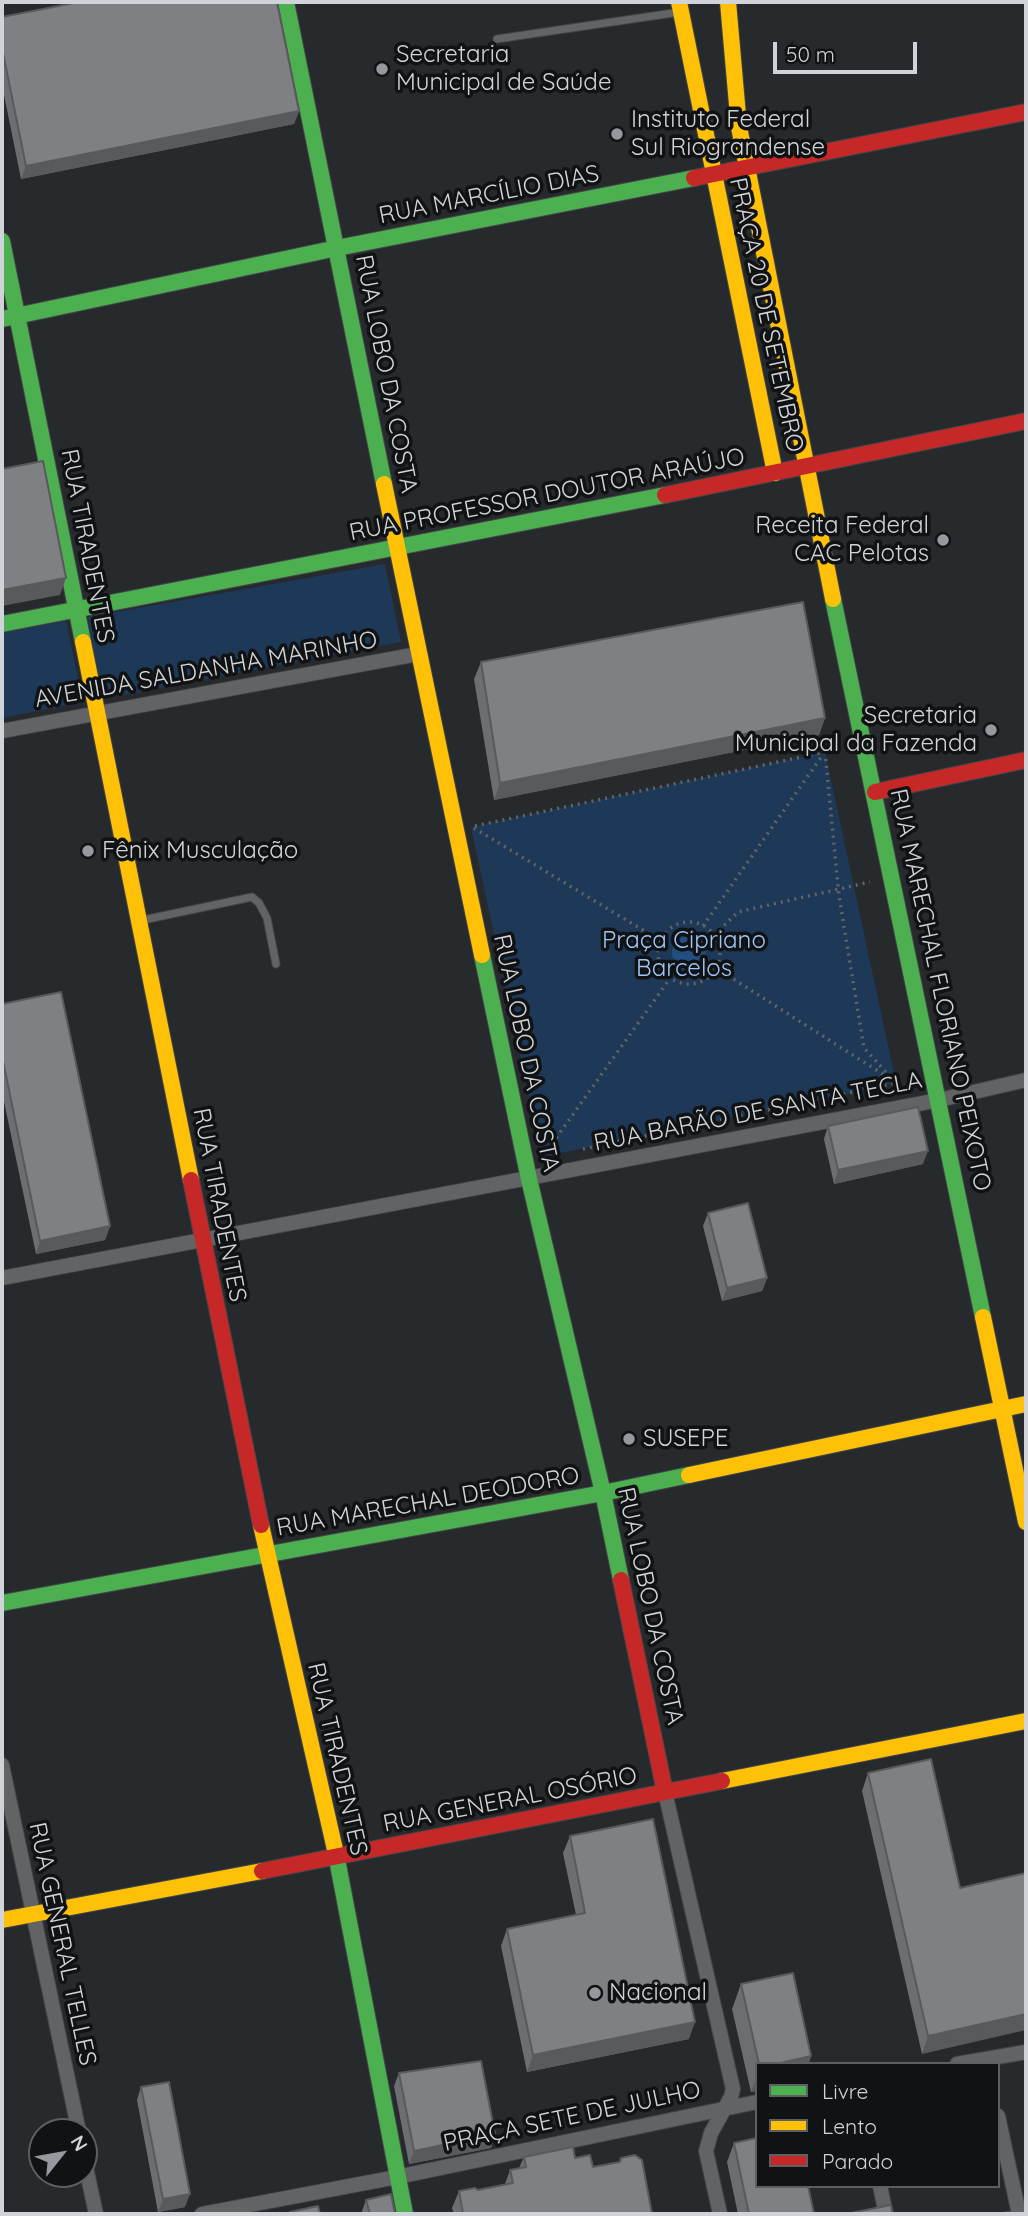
<!DOCTYPE html>
<meta charset="utf-8">
<style>
body{margin:0}
#map{position:relative;width:1028px;height:2216px;overflow:hidden;background:#272a2d;font-family:Quicksand,sans-serif}
canvas{display:block}
.frame{position:absolute;inset:0;border:4px solid #d0d3d7;pointer-events:none}
.legend{position:absolute;left:755px;top:2062px;width:245px;height:126px;box-sizing:border-box;background:#101214;border:2px solid #5d5f62;margin:0;padding:9px 12px;list-style:none;font-size:21px;color:#d0d3d7}
.legend li{display:flex;align-items:center;gap:14px;height:35px}
.legend b{width:35px;border:2px solid #5d5f62}
.north{position:absolute;left:28px;top:2118px;width:70px;height:70px;box-sizing:border-box;background:#101214;border:2px solid #5d5f62;border-radius:50%;rotate:59deg;font-size:19px;font-weight:700;line-height:28px;text-align:center;color:#d0d3d7}
.north::after{content:'';display:block;margin:auto;width:24px;height:32px;background:#95989c;clip-path:polygon(50% 0,100% 100%,50% 72%,0 100%)}
.scale{position:absolute;left:773px;top:42px;width:144px;height:32px;box-sizing:border-box;border:4px solid #d0d3d7;border-top:0;padding-left:9px;font-size:21px;line-height:24px;white-space:nowrap;color:#d0d3d7;-webkit-text-stroke:5px #101214;paint-order:stroke}
</style>
<div id="map">
<canvas width="1028" height="2216"></canvas>
<div class="frame"></div>
<ul class="legend">
<li><b style="height:9px;background:#4caf50"></b>Livre</li>
<li><b style="height:9px;background:#ffc107"></b>Lento</li>
<li><b style="height:9px;background:#c62828"></b>Parado</li>
</ul>
<div class="north">N</div>
<div class="scale">50 m</div>
</div>
<script>
const ctx = document.querySelector('canvas').getContext('2d');
ctx.lineJoin = 'round';
function fillPath(path, color) {
  ctx.fillStyle = color;
  ctx.fill(path, 'evenodd');
}
function toPath(rows) {
  const path = new Path2D();
  for (const r of rows) {
    if (r.length === 3) {
      path.moveTo(r[0] + r[2], r[1]);
      path.arc(r[0], r[1], r[2], 0, 2 * Math.PI);
      continue;
    }
    path.moveTo(r[0], r[1]);
    for (let i = 2; i < r.length; i += 2) path.lineTo(r[i], r[i + 1]);
  }
  return path;
}
function stroke(path, color, width, dash) {
  ctx.strokeStyle = color;
  ctx.lineWidth = width;
  ctx.lineCap = dash ? 'butt' : 'round';
  ctx.setLineDash(dash || []);
  ctx.stroke(path);
}
function write(font, color, halo, rows, align = 'center') {
  ctx.font = font + ' Quicksand,sans-serif';
  ctx.lineWidth = 7;
  ctx.setLineDash([]);
  ctx.textBaseline = 'middle';
  ctx.strokeStyle = halo;
  ctx.fillStyle = color;
  for (const [text, x, y, turn = 0] of rows) {
    ctx.save();
    ctx.translate(x, y);
    ctx.rotate((+turn || 0) * Math.PI / 180);
    ctx.textAlign = isNaN(turn) ? turn : align;
    if (halo) ctx.strokeText(text, 0, 0);
    ctx.fillText(text, 0, 0);
    ctx.restore();
  }
}
fillPath(toPath([
 [385,564,401,642,102,699,88,617],
 [66,621,83,702,2,718,2,633],
 [825,752,896,1083,542,1157,471,827]
]), '#1d3957');
fillPath(toPath([
 [689,953,17]
]), '#224e81');
const lane = toPath([
 [497,39,680,12],
 [143,920,252,897,259,903,267,918,276,964]
]);
const street = toPath([
 [2,731,418,654],
 [2,1278,939,1100,1026,1080],
 [2,1765,79,2132],
 [665,1792,733,2089,731,2097,711,2133,706,2151,720,2214],
 [957,2064,1026,2052],
 [998,2116,1019,2214],
 [84,2158,96,2214],
 [880,2186,886,2214],
 [202,2214,397,2177,757,2102]
]);
const fast = toPath([
 [286,2,384,484],
 [2,241,83,642],
 [2,319,337,248,694,178],
 [833,599,983,1317],
 [2,624,665,495],
 [482,955,529,1179,603,1493,621,1580],
 [2,1603,603,1493,689,1475],
 [336,1854,405,2214]
]);
const slow = toPath([
 [679,2,775,473],
 [728,2,739,127,833,599],
 [384,484,482,955],
 [83,642,191,1180],
 [983,1317,1026,1522],
 [689,1475,1026,1404],
 [261,1525,336,1854],
 [722,1781,1026,1721],
 [2,1920,262,1871]
]);
const jam = toPath([
 [694,178,1026,112],
 [665,495,1026,421],
 [875,792,1026,760],
 [191,1180,261,1525],
 [621,1580,665,1792],
 [262,1871,722,1781]
]);
stroke(lane, '#434547', 9);
stroke(street, '#434547', 16);
stroke(fast, '#434547', 18);
stroke(slow, '#434547', 18);
stroke(jam, '#434547', 18);
stroke(toPath([
 [825,752,839,896,864,1048,896,1083],
 [475,826,825,752],
 [474,828,661,941],
 [689,953,31],
 [703,926,824,753],
 [714,935,738,912,870,882],
 [716,968,892,1080],
 [583,1149,896,1083],
 [544,1155,671,977]
]), '#626465', 3.5, [2, 5]);
stroke(lane, '#626364', 7);
stroke(street, '#626364', 14);
stroke(fast, '#4caf50', 16);
stroke(slow, '#ffc107', 16);
stroke(jam, '#c62828', 16);
fillPath(toPath([
 [2,17,299,111,294,124,21,179,2,85],
 [481,662,825,718,819,735,494,800,474,679],
 [2,1004,110,1226,105,1240,36,1254,2,1092],
 [828,1126,923,1164,834,1184,824,1139],
 [708,1213,767,1278,762,1291,722,1301,703,1226],
 [868,1773,960,1888,1026,1873,922,2054,862,1791],
 [570,1836,689,2039,527,2072,501,1946,507,1929,576,1915,563,1853],
 [741,1984,809,2064,757,2064,757,2091,751,2092,732,2009],
 [399,2073,495,2134,491,2148,409,2164,394,2086],
 [141,2087,185,2207,158,2212,137,2100],
 [734,2143,814,2214,738,2214,727,2162],
 [524,2157,575,2158,593,2167,652,2214,454,2214,452,2208,459,2191,478,2190,505,2184,510,2170,519,2168],
 [366,2200,395,2214,361,2214]
]), '#6c6e71');
fillPath(toPath([
 [299,111,294,124,21,179,26,166],
 [66,578,60,595,2,606,2,590],
 [825,718,819,735,494,800,500,783],
 [928,1151,923,1164,834,1184,838,1170],
 [110,1226,105,1240,36,1254,40,1241],
 [767,1278,762,1291,722,1301,727,1288],
 [1026,2014,1026,2030,922,2054,928,2036],
 [695,2022,689,2039,527,2072,533,2055],
 [811,2056,809,2064,776,2064],
 [757,2076,757,2091,751,2092],
 [495,2134,491,2148,409,2164,414,2151],
 [190,2194,185,2207,158,2212,163,2199]
]), '#585a5c');
const building = toPath([
 [79,2,277,2,299,111,26,166,2,48,2,17,79,2],
 [43,461,66,578,2,590,2,469,43,461],
 [803,602,825,718,500,783,481,662,803,602],
 [61,992,110,1226,40,1241,2,1056,2,1004,61,992],
 [918,1107,928,1151,838,1170,828,1126,918,1107],
 [748,1203,767,1278,727,1288,708,1213,748,1203],
 [931,1759,960,1888,1026,1873,1026,2014,928,2036,868,1773,931,1759],
 [653,1819,695,2022,533,2055,507,1929,585,1913,570,1836,653,1819],
 [793,1973,811,2056,776,2064,759,2064,741,1984,793,1973],
 [481,2061,495,2134,414,2151,399,2073,481,2061],
 [169,2082,190,2194,163,2199,141,2087,169,2082],
 [757,2138,757,2186,808,2186,814,2214,749,2214,734,2143,757,2138],
 [573,2147,575,2158,590,2155,593,2167,620,2162,621,2158,635,2155,642,2160,652,2214,463,2214,459,2191,475,2188,478,2190,513,2183,510,2170,526,2167,524,2157,573,2147],
 [391,2194,395,2214,370,2214,366,2200,391,2194],
 [891,2205,892,2214,846,2214,891,2205],
 [318,2206,320,2214,291,2214,290,2212,318,2206],
 [1010,2212,1011,2214,996,2214,1010,2212]
]);
fillPath(building, '#7e8083');
stroke(building, '#585a5c', 2);
for (const [x, y, r, color] of [
 [382,69,7,"#95989c"],
 [617,134,7,"#95989c"],
 [943,540,7,"#95989c"],
 [991,730,7,"#95989c"],
 [88,851,7,"#95989c"],
 [629,1439,7,"#95989c"],
 [595,1993,7,"#95989c"]
]) {
  const dot = new Path2D();
  dot.arc(x, y, r, 0, 2 * Math.PI);
  ctx.fillStyle = color;
  ctx.fill(dot);
  stroke(dot, '#101214', 2.5);
}
write('24px', '#d0d3d7', '#101214', [
 ["Secretaria",396,55],
 ["Municipal de Saúde",396,83],
 ["Instituto Federal",631,120],
 ["Sul Riograndense",631,148],
 ["Receita Federal",929,526,"right"],
 ["CAC Pelotas",929,554,"right"],
 ["Secretaria",977,716,"right"],
 ["Municipal da Fazenda",977,744,"right"],
 ["Fênix Musculação",102,851],
 ["SUSEPE",643,1439],
 ["Nacional",609,1993]
], 'left');
write('24px', '#d0d3d7', '#101214', [
 ["RUA MARCÍLIO DIAS",489,195,-11],
 ["PRAÇA 20 DE SETEMBRO",766,315,78],
 ["RUA LOBO DA COSTA",386,374,79],
 ["RUA PROFESSOR DOUTOR ARAÚJO",547,495,-11],
 ["RUA TIRADENTES",87,546,79],
 ["AVENIDA SALDANHA MARINHO",206,670,-10],
 ["RUA MARECHAL FLORIANO PEIXOTO",940,990,78],
 ["RUA LOBO DA COSTA",526,1053,78],
 ["RUA BARÃO DE SANTA TECLA",758,1112,-11],
 ["RUA TIRADENTES",219,1205,79],
 ["RUA MARECHAL DEODORO",428,1502,-10],
 ["RUA LOBO DA COSTA",650,1606,78],
 ["RUA TIRADENTES",337,1759,77],
 ["RUA GENERAL OSÓRIO",510,1800,-11],
 ["RUA GENERAL TELLES",62,1944,78],
 ["PRAÇA SETE DE JULHO",572,2117,-12]
]);
write('24px', '#9dc5f5', '#101214', [
 ["Praça Cipriano",684,941],
 ["Barcelos",684,969]
]);
</script>
